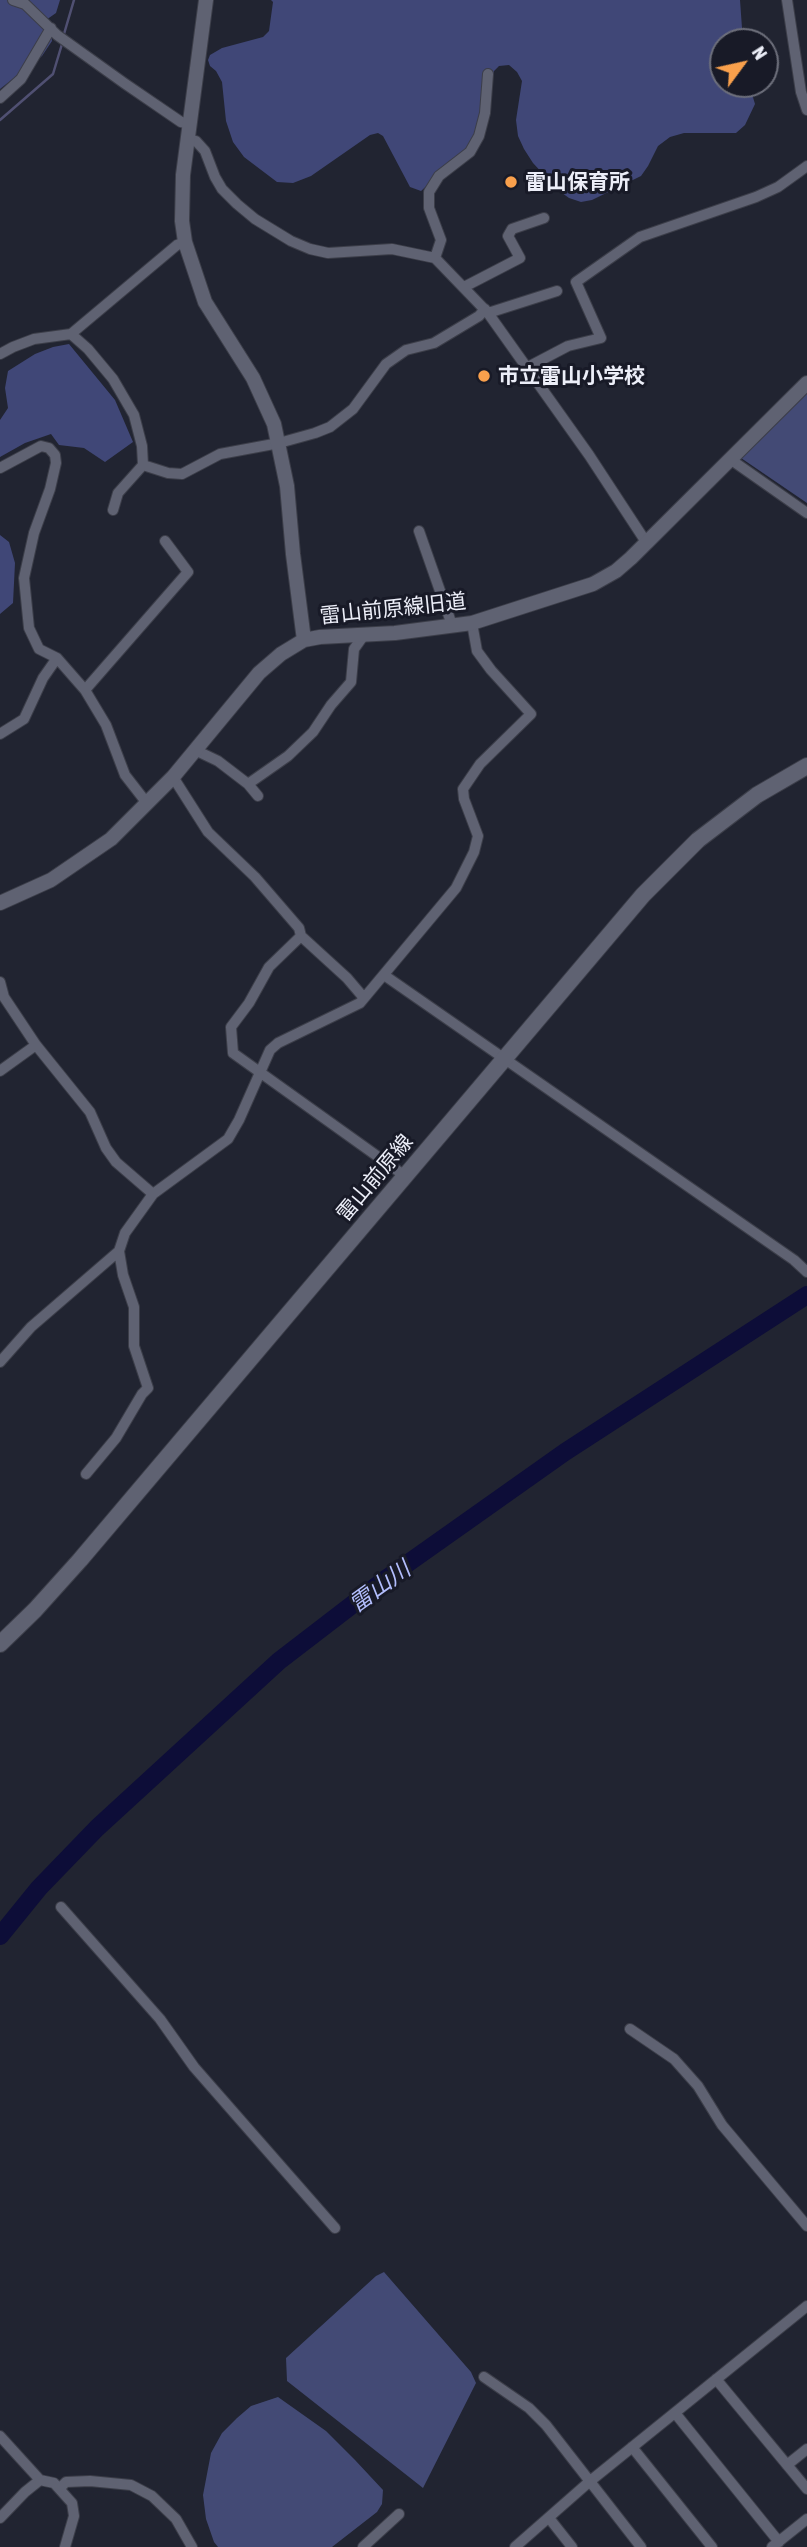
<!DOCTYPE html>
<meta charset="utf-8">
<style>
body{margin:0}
#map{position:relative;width:807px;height:2547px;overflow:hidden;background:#212431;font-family:"Asap Condensed",sans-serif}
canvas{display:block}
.north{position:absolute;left:709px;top:28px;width:70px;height:70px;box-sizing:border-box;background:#181a27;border:2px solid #6d6f7b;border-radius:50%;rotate:57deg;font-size:19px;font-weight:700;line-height:28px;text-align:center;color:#eceef8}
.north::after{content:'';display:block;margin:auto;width:24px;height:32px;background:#f9a04c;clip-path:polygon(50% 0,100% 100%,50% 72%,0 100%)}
</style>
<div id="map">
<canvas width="807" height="2547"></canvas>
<div class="north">N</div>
</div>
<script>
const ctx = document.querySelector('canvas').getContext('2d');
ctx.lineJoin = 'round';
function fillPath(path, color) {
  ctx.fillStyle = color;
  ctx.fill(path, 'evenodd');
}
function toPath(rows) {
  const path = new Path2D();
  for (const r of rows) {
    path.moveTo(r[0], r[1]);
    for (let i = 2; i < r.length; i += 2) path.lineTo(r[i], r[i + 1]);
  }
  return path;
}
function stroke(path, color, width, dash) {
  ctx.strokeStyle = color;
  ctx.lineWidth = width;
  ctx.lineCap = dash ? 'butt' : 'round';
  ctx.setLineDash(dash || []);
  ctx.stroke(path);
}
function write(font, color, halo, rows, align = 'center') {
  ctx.font = font + ' "Asap Condensed","Noto Sans JP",sans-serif';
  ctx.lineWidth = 6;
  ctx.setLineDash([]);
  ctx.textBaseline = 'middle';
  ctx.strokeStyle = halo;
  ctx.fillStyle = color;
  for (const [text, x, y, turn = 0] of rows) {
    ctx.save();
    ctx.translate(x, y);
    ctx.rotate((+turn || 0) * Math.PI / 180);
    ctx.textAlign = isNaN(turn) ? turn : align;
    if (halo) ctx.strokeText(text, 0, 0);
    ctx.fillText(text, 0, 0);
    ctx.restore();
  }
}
fillPath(toPath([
 [807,387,807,503,741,458],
 [384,2272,471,2372,476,2383,423,2488,287,2381,286,2358,376,2276],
 [278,2397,326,2431,355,2460,383,2490,382,2504,377,2512,332,2547,218,2547,214,2542,206,2519,203,2495,211,2453,222,2433,237,2418,251,2406]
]), '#434a75');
fillPath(toPath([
 [0,0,60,0,56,13,46,20,51,30,52,41,42,56,0,89],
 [271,0,740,0,743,42,723,42,723,84,749,84,755,104,745,125,736,133,684,133,670,137,658,146,648,166,641,176,592,200,581,202,569,198,558,190,533,163,524,149,518,136,516,120,522,81,517,72,509,65,499,66,494,71,492,83,474,138,467,149,421,191,410,187,383,136,378,133,370,135,311,176,293,183,277,182,244,157,233,142,226,121,222,82,216,71,210,66,208,60,210,55,222,48,263,37,269,31,273,2],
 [69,344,115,400,133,442,105,462,84,448,59,445,51,434,25,443,0,457,0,420,8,408,5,388,8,371,35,354,53,347],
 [0,535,9,542,15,563,13,603,0,614]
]), '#404777');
stroke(toPath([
 [64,34,74,0],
 [0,120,53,74,62,44]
]), '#505072', 2.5);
stroke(toPath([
 [0,1936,39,1888,97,1828,279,1661,387,1578,565,1452,807,1295]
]), '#0d0d38', 18);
const minor = toPath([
 [13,0,25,4,57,35,124,83,181,122,190,124],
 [787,0,801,92,807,110],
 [0,98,21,79,51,28],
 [188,139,196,141,205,151,215,177,222,189,237,204,255,219,291,241,310,249,328,253,392,249,435,258,488,313,589,455,646,542],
 [435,258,441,240,429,208,429,192,439,176,470,152,479,136,485,113,488,74],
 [464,287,520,258,508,236,512,229,544,218],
 [488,313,557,291],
 [71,334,88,349,113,379,134,415,142,446,143,465],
 [0,354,13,347,34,339,71,334,177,245,185,242],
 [528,367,568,346,601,338,576,282,640,237,756,197,778,187,807,166],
 [730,459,807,513],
 [0,468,41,446,49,448,55,455,56,463,50,489,34,533,24,578,29,628,39,649,57,658,85,690,106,725,125,775,146,802],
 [113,510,118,493,143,465,168,473,182,474,220,454,279,443,315,433,330,427,353,409,386,364,406,350,434,343,479,316,485,309],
 [419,531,452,625],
 [85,690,188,572,165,541],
 [0,734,24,719,43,678,57,658],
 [195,750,218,761,248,784,258,796],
 [173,777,208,832,255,877,299,928,301,936,269,967,249,1003,231,1027,233,1053,405,1176],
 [248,784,288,756,313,732,331,705,351,682,354,649,364,635],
 [301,936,347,978,364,998],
 [384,975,794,1260,807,1272],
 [0,982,4,997,36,1045,90,1112,106,1148,116,1162,153,1194],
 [0,1071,36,1045],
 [0,1362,31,1327,119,1251],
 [86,1474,116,1438,142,1394,148,1388,134,1346,134,1307,123,1275,119,1251,125,1233,153,1194,228,1139,239,1120,270,1050,278,1043,360,1003,456,888,474,852,478,836,464,799,463,789,480,764,531,714,491,670,477,651,472,623],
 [61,1907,160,2019,194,2067,335,2228],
 [630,2029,674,2059,698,2086,722,2125,807,2226],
 [484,2377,529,2408,546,2425,641,2547],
 [716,2379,807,2489],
 [675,2413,779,2542],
 [0,2436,40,2480,54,2483,72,2503,74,2516,65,2547],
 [632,2447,712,2547],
 [787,2465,807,2449],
 [60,2488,66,2482,90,2481,131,2485,152,2496,176,2519,192,2547],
 [0,2518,25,2492,40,2480],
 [549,2518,572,2547],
 [363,2547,399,2514],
 [515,2547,589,2482,807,2306],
 [772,2547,807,2519]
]);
const tertiary = toPath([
 [206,0,183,175,182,221,185,242,205,302,253,378,274,424,287,486,293,554,304,640],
 [0,903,51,880,111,839,173,777,259,673,281,654,304,640,320,637,395,633,472,623,593,584,616,571,631,558,807,383]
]);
const secondary = toPath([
 [0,1644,35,1610,80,1560,643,895,698,840,757,795,807,766]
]);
stroke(minor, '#3c3e49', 12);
stroke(tertiary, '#3c3e49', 16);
stroke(secondary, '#3c3e49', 18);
stroke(minor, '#5f6272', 10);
stroke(tertiary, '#5f6272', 14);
stroke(secondary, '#5f6272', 16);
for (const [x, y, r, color] of [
 [511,182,7,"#f9a04c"],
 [484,376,7,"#f9a04c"]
]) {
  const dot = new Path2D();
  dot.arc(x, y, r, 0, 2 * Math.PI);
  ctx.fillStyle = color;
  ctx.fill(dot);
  stroke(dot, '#181a27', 2.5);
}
write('bold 21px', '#eceef8', '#181a27', [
 ["雷山保育所",525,182],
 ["市立雷山小学校",498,376]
], 'left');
write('21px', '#eceef8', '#181a27', [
 ["雷山前原線旧道",393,609,-6],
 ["雷山前原線",375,1178,-50]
]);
write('italic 23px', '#b2bdfc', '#181a27', [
 ["雷山川",380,1587,-36]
]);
</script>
